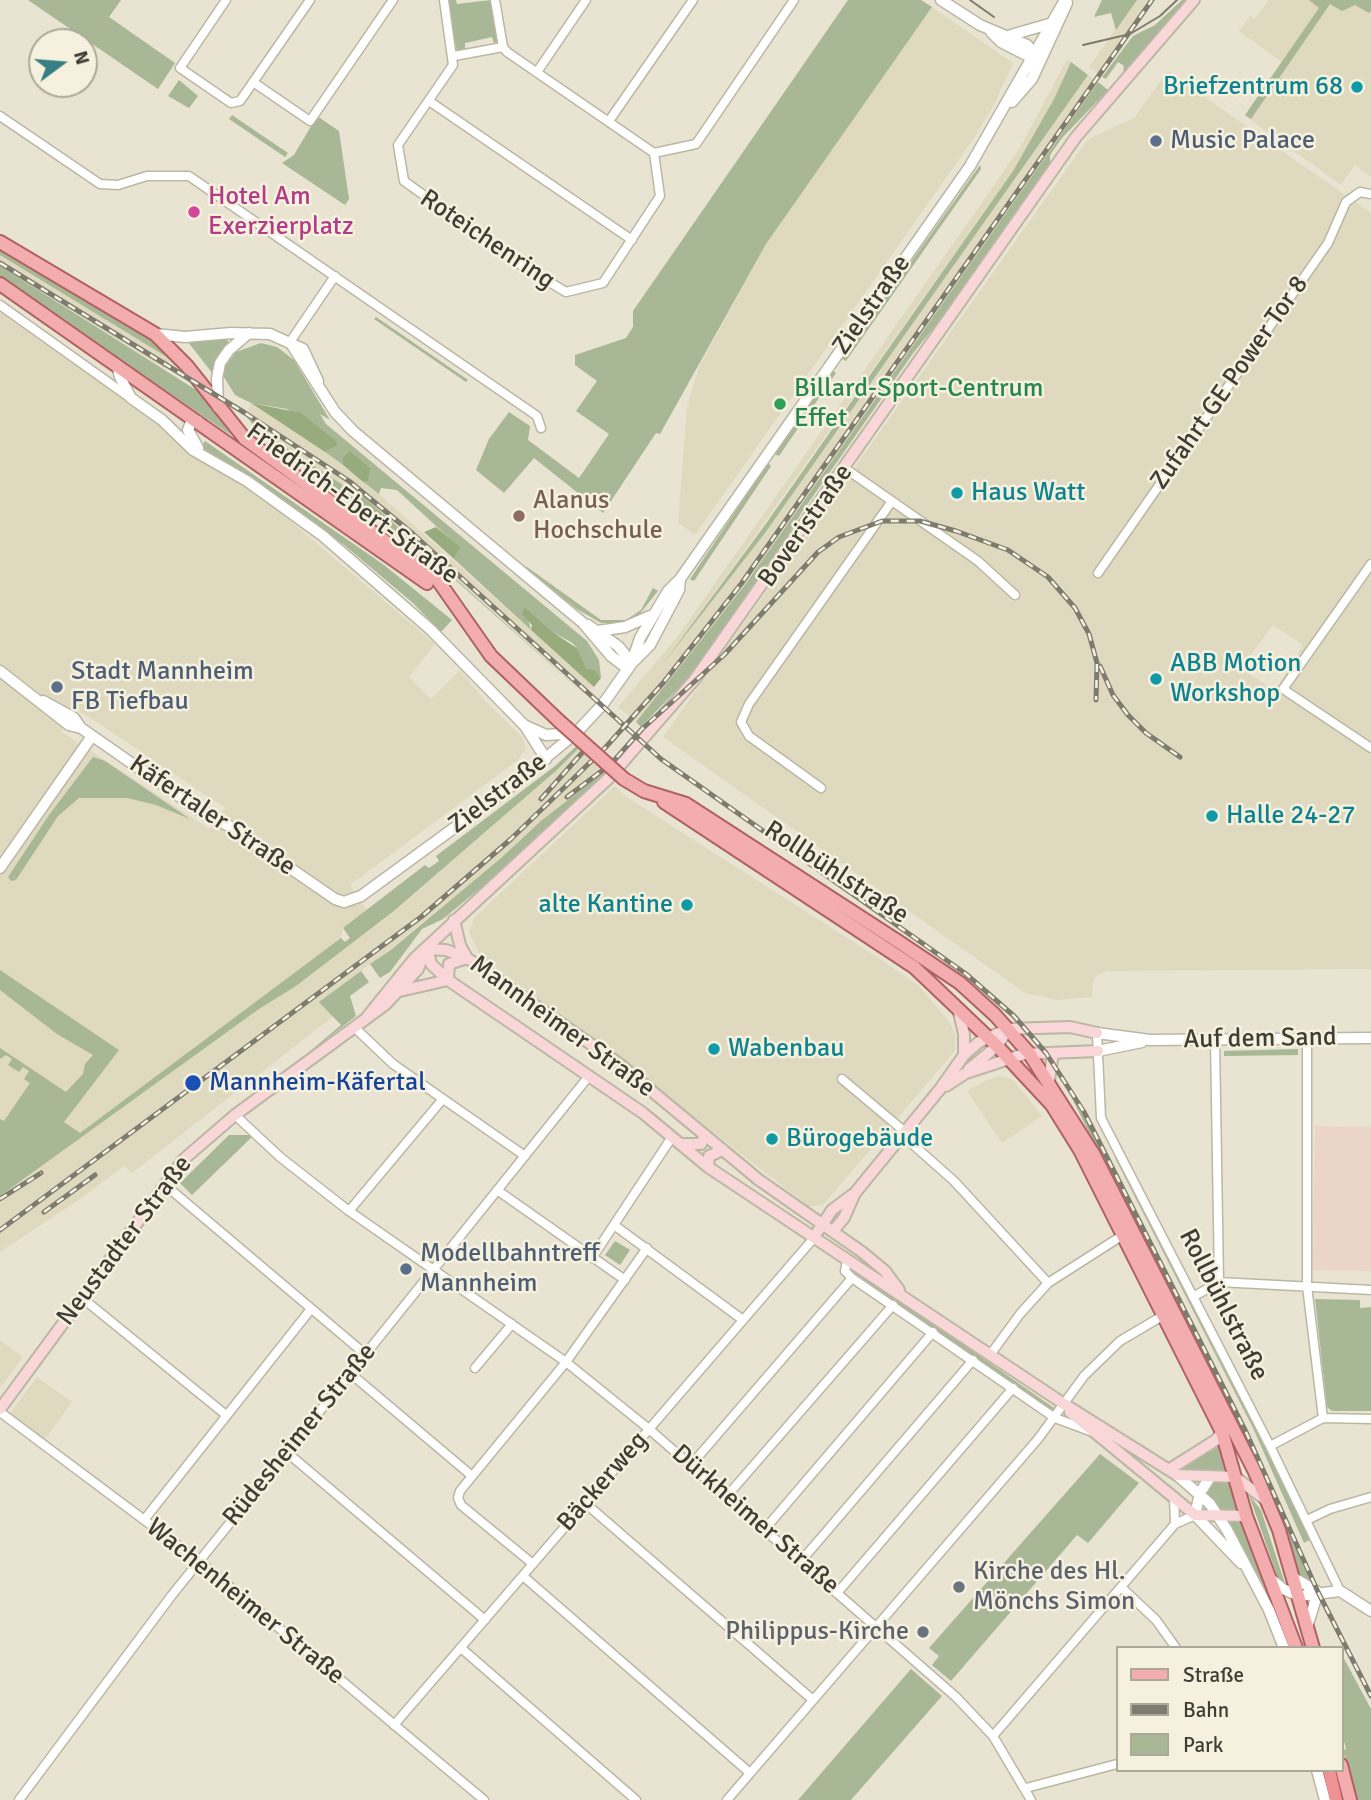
<!DOCTYPE html>
<meta charset="utf-8">
<style>
body{margin:0}
#map{position:relative;width:1371px;height:1800px;overflow:hidden;background:#e8e4d1;font-family:Signika,sans-serif}
canvas{display:block}
.legend{position:absolute;left:1116px;top:1646px;width:228px;height:126px;box-sizing:border-box;background:#f5f1de;border:2px solid #aca99a;margin:0;padding:9px 12px;list-style:none;font-size:21px;color:#3f3d35}
.legend li{display:flex;align-items:center;gap:14px;height:35px}
.legend b{width:35px;border:2px solid #aca99a}
.north{position:absolute;left:28px;top:28px;width:70px;height:70px;box-sizing:border-box;background:#f5f1de;border:2px solid #aca99a;border-radius:50%;rotate:74deg;font-size:19px;font-weight:700;line-height:28px;text-align:center;color:#3f3d35}
.north::after{content:'';display:block;margin:auto;width:24px;height:32px;background:#367f83;clip-path:polygon(50% 0,100% 100%,50% 72%,0 100%)}
</style>
<div id="map">
<canvas width="1371" height="1800"></canvas>
<ul class="legend">
<li><b style="height:9px;background:#f3adaf"></b>Straße</li>
<li><b style="height:9px;background:#7e7b6f"></b>Bahn</li>
<li><b style="height:19px;background:#a8b795"></b>Park</li>
</ul>
<div class="north">N</div>
</div>
<script>
const ctx = document.querySelector('canvas').getContext('2d');
ctx.lineJoin = 'round';
function fillPath(path, color) {
  ctx.fillStyle = color;
  ctx.fill(path, 'evenodd');
}
function toPath(rows) {
  const path = new Path2D();
  for (const r of rows) {
    path.moveTo(r[0], r[1]);
    for (let i = 2; i < r.length; i += 2) path.lineTo(r[i], r[i + 1]);
  }
  return path;
}
function stroke(path, color, width, dash) {
  ctx.strokeStyle = color;
  ctx.lineWidth = width;
  ctx.lineCap = dash ? 'butt' : 'round';
  ctx.setLineDash(dash || []);
  ctx.stroke(path);
}
function write(font, color, halo, rows, align = 'center') {
  ctx.font = font + ' Signika,sans-serif';
  ctx.lineWidth = 5;
  ctx.setLineDash([]);
  ctx.textBaseline = 'middle';
  ctx.strokeStyle = halo;
  ctx.fillStyle = color;
  for (const [text, x, y, turn = 0] of rows) {
    ctx.save();
    ctx.translate(x, y);
    ctx.rotate((+turn || 0) * Math.PI / 180);
    ctx.textAlign = isNaN(turn) ? turn : align;
    if (halo) ctx.strokeText(text, 0, 0);
    ctx.fillText(text, 0, 0);
    ctx.restore();
  }
}
fillPath(toPath([
 [1136,0,1155,0,1101,76,1089,67],
 [1269,0,1371,0,1371,177,1355,165,1341,185,1245,116,1283,63,1239,31,1250,16,1255,19],
 [932,7,1013,63,993,107,974,138,695,535,678,523,687,407,699,367,766,244],
 [1067,59,1071,62,1054,99,1013,171,675,649,765,533,1088,75,1098,82,744,586,636,722,618,707,678,636,997,181,1021,146],
 [1168,71,1371,213,1371,969,1108,971,1097,975,1093,982,1092,997,1057,1000,1025,993,663,737,1088,139,1134,118],
 [1273,625,1303,645,1275,691,1241,668],
 [0,255,170,359,165,369,0,266],
 [0,311,158,424,188,452,261,496,435,644,409,677,431,699,460,670,485,701,523,738,526,748,518,760,350,885,367,910,343,928,341,938,83,1131,0,1184],
 [75,708,225,808,210,829,62,732],
 [251,403,325,452,379,494,593,686,585,694,360,493,358,495,267,435,267,430,245,415],
 [586,741,612,765,542,820,501,858,394,946,320,1002,335,1015,132,1173,124,1166,76,1202,0,1252,0,1196,259,1009,296,986,394,912,558,769],
 [615,786,622,794,883,961,920,987,950,1023,956,1036,955,1051,824,1204,809,1207,606,1048,480,956,469,932,474,918],
 [1001,1076,1013,1080,1042,1116,1002,1143,967,1091,984,1081],
 [0,1340,23,1357,0,1388],
 [37,1377,72,1402,45,1439,10,1413]
]), '#dfdabf');
fillPath(toPath([
 [1315,1126,1371,1127,1371,1271,1312,1270]
]), '#ebd5c9');
fillPath(toPath([
 [28,0,121,0,109,17,175,63,158,89],
 [446,0,456,0,457,4,491,0,499,42,494,43,492,37,465,43,465,49,457,51],
 [848,0,921,0,932,7,766,244,660,434,656,433,603,513,534,458,504,493,476,470,489,439,509,412,530,426,528,440,579,478,609,434,576,411,597,381,575,365,575,355,626,338,633,327,633,311],
 [1102,0,1137,0,1116,30,1111,13,1094,17],
 [1182,0,1186,0,1123,73,1124,66,1118,62,1106,79,1102,77,1133,36,1155,25],
 [1309,0,1371,0,1371,11,1369,13,1355,5,1342,11,1330,4,1251,119,1245,115,1319,8],
 [1071,62,1088,75,765,533,663,664,765,525,1013,171,1054,99],
 [179,80,198,96,189,108,168,96],
 [1098,82,1108,90,1062,138,1050,155,1050,165,1034,190,949,309,914,352,802,512,766,571,741,603,743,605,685,681,641,727,636,722,744,586],
 [232,115,288,153,285,157,229,119],
 [317,116,339,131,349,199,345,205,282,163,294,155],
 [980,165,981,169,846,361,842,359],
 [0,248,145,333,170,359,0,255],
 [0,266,201,393,231,435,0,278],
 [376,317,468,380,466,382,374,319],
 [226,338,229,343,218,356,213,374,188,342],
 [261,343,277,347,294,360,330,420,320,414,326,424,587,641,599,660,601,678,595,670,586,668,578,649,571,642,554,633,525,607,531,630,454,559,459,547,397,490,381,488,379,494,362,481,368,480,371,468,349,450,343,458,343,465,325,452,336,446,287,409,251,403,235,395,222,374,224,368,236,352],
 [833,371,836,373,779,456,775,454],
 [245,415,268,430,267,435,358,495,360,493,586,696,444,570,264,438],
 [205,441,384,565,452,620,441,632,413,603,343,544,201,447],
 [768,463,771,466,694,581,690,579],
 [527,567,601,620,626,620,641,610,653,588,658,591,638,616,621,624,601,623,577,609,525,569],
 [584,739,586,741,558,769,394,911,296,986,259,1009,0,1196,0,1119,4,1121,30,1083,24,1079,29,1071,23,1067,19,1072,8,1065,12,1059,6,1055,0,1059,0,1048,66,1092,83,1074,85,1064,93,1055,57,1034,0,990,0,970,119,1050,64,1122,80,1133,341,938,345,942,350,938,343,928,425,865,429,868,439,861,436,856,555,766],
 [93,757,105,761,190,819,156,805,127,798,79,798,58,816,16,880,11,881,8,877,49,815],
 [609,768,564,815,508,865,443,919,422,929,390,972,380,978,370,964,392,949,501,858,542,820],
 [361,971,369,982,350,996,356,1016,296,1063,341,1025,319,1002],
 [1298,1049,1298,1055,1224,1056,1224,1051],
 [1066,1086,1102,1149,1265,1474,1312,1585,1300,1576,1285,1532],
 [229,1135,254,1135,192,1195,180,1183],
 [1118,1157,1311,1539,1304,1543,1253,1428,1115,1158],
 [615,1241,630,1250,620,1265,605,1255],
 [855,1269,1054,1408,1049,1413,853,1272],
 [1315,1299,1360,1300,1360,1308,1371,1307,1371,1411,1332,1411,1327,1407],
 [1220,1443,1228,1472,1178,1470],
 [1100,1454,1139,1483,1088,1543,1077,1535,951,1681,932,1665,939,1656,929,1648],
 [1215,1482,1231,1483,1239,1510,1221,1510,1205,1493],
 [1249,1495,1261,1510,1286,1587,1279,1581],
 [1227,1520,1240,1520,1244,1526,1273,1603],
 [1341,1653,1371,1709,1371,1800,1355,1800,1343,1750,1346,1749,1341,1730],
 [911,1669,942,1696,851,1800,798,1800]
]), '#a8b795');
fillPath(toPath([
 [251,403,301,413,337,442,336,446,325,452],
 [349,450,371,468,368,481,362,481,343,465,343,458],
 [436,527,460,547,454,559,424,532],
 [525,607,554,633,578,649,586,668,595,670,601,678,594,687,531,630,532,625,522,614]
]), '#98ab7c');
const minor = toPath([
 [226,0,180,68,231,103,240,101,310,0],
 [444,0,453,65,398,145,404,181,521,265,566,292,603,283,660,196,654,153,696,144,794,0],
 [495,0,503,47,507,52,654,153],
 [454,56,503,47],
 [537,72,586,0],
 [253,82,310,121,393,0],
 [429,101,632,240],
 [0,116,100,184,118,185,147,176,189,176,537,416,541,428],
 [609,121,693,0],
 [0,305,129,397],
 [290,342,335,276],
 [846,469,978,561,1015,595],
 [1371,564,1283,689,1371,748],
 [1098,573,1328,243,1346,202,1360,192,1371,194],
 [821,788,749,736,741,722,749,704,892,501],
 [354,1027,393,1064,525,1156],
 [1097,1033,1101,1118,1270,1446,1340,1591],
 [1307,1038,1307,1286,1323,1418],
 [1215,1040,1219,1282],
 [842,1079,904,1131],
 [235,1115,280,1157,349,1211,566,1362,649,1429,956,1697,993,1736,1031,1800],
 [901,1134,954,1181,1048,1283],
 [164,1184,365,1354],
 [497,1190,625,1280],
 [349,1211,442,1100],
 [614,1225,743,1320],
 [592,1258,672,1137],
 [847,1261,845,1271,852,1278,1055,1418,1090,1431],
 [81,1297,226,1415],
 [1193,1297,1219,1282,1371,1290],
 [990,1355,1020,1314,1048,1283,1123,1235],
 [475,1368,512,1324],
 [350,1373,472,1476],
 [0,1412,199,1561,484,1800],
 [1270,1446,1323,1418,1371,1419],
 [290,1455,485,1620],
 [691,1465,852,1278],
 [727,1496,893,1305],
 [1174,1497,1175,1524],
 [585,1503,813,1700],
 [144,1520,311,1309],
 [1307,1520,1330,1509,1371,1497],
 [765,1529,933,1332],
 [802,1560,973,1360],
 [533,1564,461,1505,458,1498,460,1491,566,1362,647,1248],
 [523,1576,750,1773],
 [1122,1588,1156,1620,1176,1648],
 [838,1592,1013,1388],
 [461,1648,636,1800],
 [394,1725,813,1239],
 [993,1736,1175,1524,1195,1515],
 [1026,1788,1117,1764],
 [19,1800,172,1595,589,1076],
 [727,1800,1038,1439,1084,1376,1120,1341,1164,1315]
]);
const tertiary = toPath([
 [941,0,980,25,1027,45,1036,55],
 [991,32,1001,42,1034,59],
 [1011,35,1049,24],
 [1012,102,1032,79,1067,3],
 [155,334,185,337,231,333,270,334,303,349,318,381],
 [290,342,335,412,353,431,583,623,611,656,628,669],
 [117,365,120,377,131,398,162,420,193,450,247,481,323,536,430,629,525,726,546,759],
 [218,407,217,378,220,363,229,350,249,333],
 [198,448,188,430,191,422,198,421],
 [588,625,618,646,632,663],
 [598,631,625,627,650,616],
 [633,659,640,638,668,591,680,579,970,166,1065,0],
 [0,671,69,725,81,728,206,815,229,826,335,899,344,902,361,896,510,787,576,733,603,704,632,663,650,645,679,590,680,579],
 [43,701,74,718,81,728],
 [526,726,546,735,575,733],
 [0,868,92,736],
 [1097,1033,1150,1040,1371,1038],
 [1098,1051,1142,1042],
 [1177,1475,1210,1504,1227,1530,1269,1610,1284,1648],
 [1210,1477,1200,1493,1195,1515,1241,1563],
 [1294,1578,1318,1592],
 [1271,1579,1283,1589,1299,1596,1340,1591,1371,1611],
 [1307,1627,1318,1592],
 [1317,1770,1325,1800]
]);
const secondary = toPath([
 [454,920,460,945,467,958],
 [427,949,431,964,448,980,643,1113,708,1167,1064,1404,1177,1475,1235,1477,1266,1500],
 [427,949,446,950,467,958,618,1063,759,1180,862,1252,885,1271,899,1290],
 [448,980,449,964,467,958],
 [400,991,448,980],
 [958,1008,964,1034,964,1055],
 [368,1016,414,959,609,778,695,679,1076,137,1194,0],
 [969,1069,997,1046,1008,1029],
 [1049,1081,1053,1053],
 [946,1086,966,1073,1024,1054,1098,1051],
 [681,1144,701,1144,705,1135],
 [708,1167,709,1156,723,1150],
 [818,1231,832,1210,852,1195],
 [833,1231,844,1218,855,1193,940,1089,964,1055,979,1042,1008,1029,1070,1027,1097,1033],
 [0,1409,184,1159,235,1115,386,1004,418,969,425,951],
 [1070,1412,1195,1515,1246,1516],
 [1170,1469,1216,1440,1222,1432]
]);
const primary = toPath([
 [0,242,155,334,187,366,245,439,437,579,491,656,559,721],
 [0,284,427,583],
 [624,779,644,791,686,804,899,942,960,983,995,1015,1029,1053,1094,1155,1255,1472,1279,1530,1313,1648],
 [664,802,914,967,997,1046,1052,1105,1080,1150,1222,1432,1246,1516,1296,1648],
 [1341,1765,1350,1800]
]);
const trunk = toPath([
 [1329,1770,1336,1800]
]);
stroke(minor, '#bbb7a5', 11);
stroke(tertiary, '#bbb7a5', 13);
stroke(secondary, '#bbb7a5', 14);
stroke(primary, '#af6261', 16);
stroke(trunk, '#af6261', 16);
stroke(minor, '#fff', 8);
stroke(tertiary, '#fff', 10);
stroke(secondary, '#f9d6d7', 10);
stroke(primary, '#f3adaf', 12);
stroke(trunk, '#ef9294', 12);
stroke(toPath([
 [970,0,994,17],
 [1083,45,1130,34,1160,16,1177,0]
]), '#7e7b6f', 2);
const rail = toPath([
 [0,263,245,413,349,481,413,534,661,759,966,974,1014,1016,1046,1053,1084,1112,1246,1432,1318,1592,1371,1696],
 [1100,666,1113,695,1128,715,1146,733,1180,757],
 [567,797,611,764,642,729,724,655,818,552,839,537,882,521,920,521,956,531,1008,550,1048,577,1075,608,1089,634,1097,663,1096,700],
 [541,799,590,744],
 [0,1199,41,1173],
 [44,1212,95,1175],
 [0,1230,421,917,511,839,605,748,663,683,741,584,1152,0]
]);
stroke(rail, '#7e7b6f', 5);
stroke(rail, '#f5f1de', 2.5, [8]);
const primaryBridge = toPath([
 [559,721,624,779]
]);
stroke(primaryBridge, '#af6261', 16, []);
stroke(primaryBridge, '#f3adaf', 12);
for (const [x, y, r, color] of [
 [1357,87,7,"#0f9aa8"],
 [1156,141,7,"#5c6f8a"],
 [194,212,7,"#d1479c"],
 [780,404,7,"#2e9e5b"],
 [957,493,7,"#0f9aa8"],
 [519,516,7,"#8d6e63"],
 [1156,679,7,"#0f9aa8"],
 [57,687,7,"#5c6f8a"],
 [1212,816,7,"#0f9aa8"],
 [687,905,7,"#0f9aa8"],
 [714,1049,7,"#0f9aa8"],
 [193,1083,9,"#1a4fb4"],
 [772,1139,7,"#0f9aa8"],
 [406,1269,7,"#5c6f8a"],
 [959,1587,7,"#6b7280"],
 [923,1632,7,"#6b7280"]
]) {
  const dot = new Path2D();
  dot.arc(x, y, r, 0, 2 * Math.PI);
  ctx.fillStyle = color;
  ctx.fill(dot);
  stroke(dot, '#f5f1de', 2.5);
}
write('26px', '#0d838f', '#f5f1de', [
 ["Briefzentrum 68",1343,87,"right"],
 ["Haus Watt",971,493],
 ["ABB Motion",1170,664],
 ["Workshop",1170,694],
 ["Halle 24-27",1226,816],
 ["alte Kantine",673,905,"right"],
 ["Wabenbau",728,1049],
 ["Bürogebäude",786,1139]
], 'left');
write('26px', '#4e5e75', '#f5f1de', [
 ["Music Palace",1170,141],
 ["Stadt Mannheim",71,672],
 ["FB Tiefbau",71,702],
 ["Modellbahntreff",420,1254],
 ["Mannheim",420,1284]
], 'left');
write('26px', '#b23c85', '#f5f1de', [
 ["Hotel Am",208,197],
 ["Exerzierplatz",208,227]
], 'left');
write('26px', '#3f3d35', '#f5f1de', [
 ["Roteichenring",487,240,34],
 ["Zielstraße",872,305,-55],
 ["Zufahrt GE Power Tor 8",1230,383,-55],
 ["Friedrich-Ebert-Straße",352,504,36],
 ["Boveristraße",806,526,-55],
 ["Zielstraße",498,794,-37],
 ["Käfertaler Straße",212,816,34],
 ["Rollbühlstraße",836,873,33],
 ["Mannheimer Straße",562,1027,36],
 ["Auf dem Sand",1260,1039,-1],
 ["Neustadter Straße",125,1241,-53],
 ["Rollbühlstraße",1223,1305,63],
 ["Rüdesheimer Straße",300,1435,-51],
 ["Bäckerweg",603,1482,-49],
 ["Dürkheimer Straße",755,1520,41],
 ["Wachenheimer Straße",245,1602,39]
]);
write('26px', '#27864d', '#f5f1de', [
 ["Billard-Sport-Centrum",794,389],
 ["Effet",794,419]
], 'left');
write('26px', '#785e54', '#f5f1de', [
 ["Alanus",533,501],
 ["Hochschule",533,531]
], 'left');
write('26px', '#164399', '#f5f1de', [
 ["Mannheim-Käfertal",209,1083]
], 'left');
write('26px', '#5b616d', '#f5f1de', [
 ["Kirche des Hl.",973,1572],
 ["Mönchs Simon",973,1602],
 ["Philippus-Kirche",909,1632,"right"]
], 'left');
</script>
